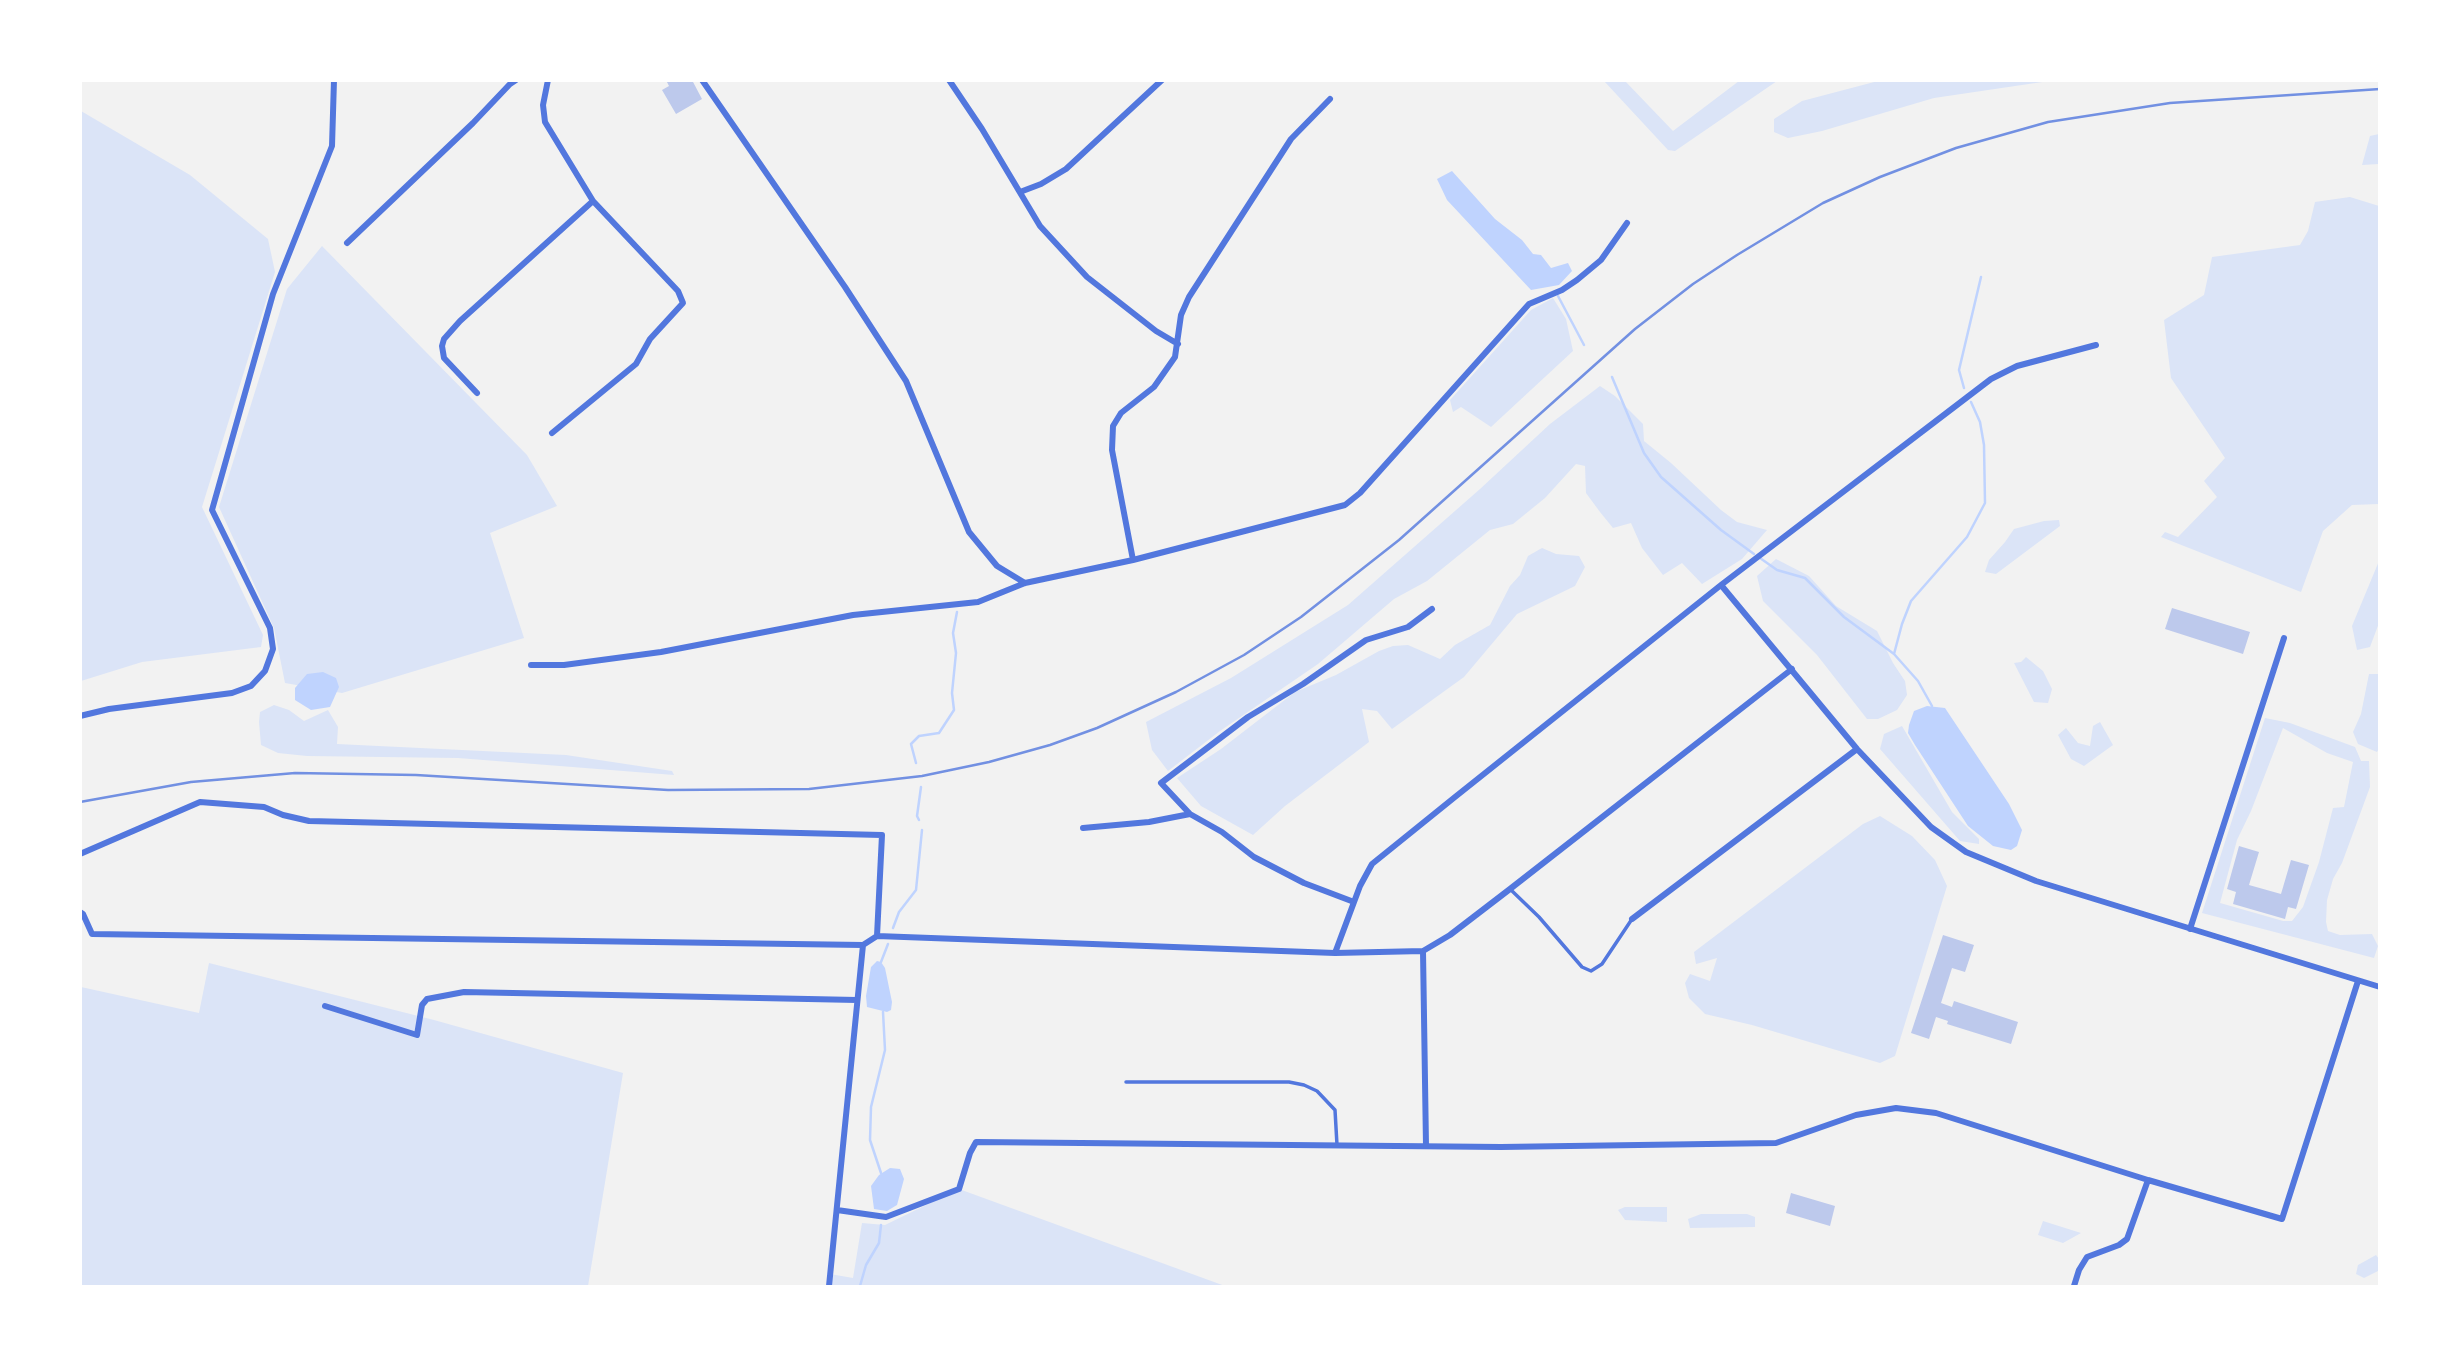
<!DOCTYPE html>
<style>
body{margin:0}
#map{position:relative;width:2460px;height:1367px;overflow:hidden;background:#f2f2f2;font-family:"Fira Sans Condensed",sans-serif}
canvas{display:block}
.frame{position:absolute;inset:0;border:82px solid #fff;pointer-events:none}
</style>
<div id="map">
<canvas width="2460" height="1367"></canvas>
<div class="frame"></div>
</div>
<script>
const ctx = document.querySelector('canvas').getContext('2d');
ctx.lineJoin = 'round';
function fillPath(path, color) {
  ctx.fillStyle = color;
  ctx.fill(path, 'evenodd');
}
function toPath(rows) {
  const path = new Path2D();
  for (const r of rows) {
    path.moveTo(r[0], r[1]);
    for (let i = 2; i < r.length; i += 2) path.lineTo(r[i], r[i + 1]);
  }
  return path;
}
function stroke(path, color, width, dash) {
  ctx.strokeStyle = color;
  ctx.lineWidth = width;
  ctx.lineCap = dash ? 'butt' : 'round';
  ctx.setLineDash(dash || []);
  ctx.stroke(path);
}
fillPath(toPath([
 [1604,81,1625,81,1673,131,1739,81,1777,81,1675,151,1668,150],
 [1878,81,1878,80,2049,81,1934,98,1822,131,1788,138,1774,132,1774,119,1802,101],
 [81,111,190,175,268,239,275,272,202,507,263,635,261,647,142,662,81,681],
 [2379,134,2379,164,2362,165,2370,136],
 [2350,197,2379,206,2379,504,2352,505,2323,531,2301,592,2161,537,2165,532,2178,537,2217,497,2204,481,2225,458,2171,378,2164,320,2204,295,2212,257,2300,245,2308,231,2315,202],
 [322,246,527,455,557,506,490,533,524,638,342,693,285,683,274,628,219,507,287,289],
 [1553,298,1566,319,1573,351,1491,427,1461,407,1453,412,1450,400,1531,310],
 [1600,386,1615,396,1643,424,1644,441,1671,463,1721,510,1737,522,1767,530,1742,559,1702,584,1682,563,1663,575,1642,548,1631,523,1613,528,1600,512,1586,493,1585,466,1576,464,1545,498,1513,524,1490,530,1427,581,1394,599,1318,664,1220,731,1168,771,1152,750,1146,722,1231,678,1348,605,1480,489,1550,424],
 [2059,520,2060,526,1996,574,1985,572,1989,560,2005,542,2014,529,2044,521],
 [1542,548,1556,554,1579,556,1585,567,1575,586,1517,614,1464,677,1392,729,1377,711,1362,709,1369,742,1285,806,1253,835,1201,806,1177,778,1221,749,1295,692,1336,675,1379,651,1393,646,1408,645,1440,659,1455,645,1490,625,1510,586,1520,575,1528,556],
 [1776,559,1809,576,1836,606,1877,631,1893,663,1905,681,1907,695,1897,710,1878,719,1867,719,1817,655,1763,601,1757,576],
 [2379,561,2379,623,2370,647,2357,650,2352,626],
 [2026,657,2043,671,2052,689,2048,703,2034,702,2014,663,2021,662],
 [2369,674,2379,674,2380,746,2377,752,2358,744,2353,732,2361,714],
 [274,705,289,710,304,721,328,710,338,727,337,744,566,755,672,771,674,775,458,758,307,756,278,753,261,745,259,722,260,712],
 [2265,718,2290,723,2355,747,2361,761,2369,761,2370,787,2342,863,2333,879,2327,900,2326,922,2328,931,2340,935,2372,934,2378,946,2374,958,2202,913],
 [2283,728,2327,753,2353,762,2344,807,2333,808,2319,862,2303,907,2292,921,2283,921,2220,903,2237,840,2251,811],
 [2100,722,2113,745,2084,766,2071,759,2058,735,2066,728,2078,743,2090,746,2093,726],
 [1902,726,1952,812,1979,839,1979,844,1960,841,1880,749,1884,734],
 [1880,816,1912,836,1935,860,1947,886,1895,1056,1880,1063,1752,1025,1705,1014,1689,998,1685,983,1690,974,1710,981,1717,958,1696,964,1694,952,1863,824],
 [209,963,434,1020,623,1073,588,1286,81,1286,81,987,199,1013],
 [959,1189,1225,1286,828,1286,830,1274,853,1278,862,1223,885,1225],
 [1625,1207,1667,1207,1667,1222,1625,1220,1618,1210],
 [1701,1214,1747,1214,1755,1217,1755,1227,1690,1228,1688,1219],
 [2043,1221,2081,1233,2063,1243,2038,1235],
 [2376,1255,2379,1259,2378,1271,2364,1278,2356,1274,2358,1265]
]), '#dbe4f7');
fillPath(toPath([
 [1452,171,1495,219,1522,240,1533,254,1541,255,1551,268,1568,263,1572,271,1559,285,1531,290,1447,200,1437,179],
 [323,672,336,678,339,687,330,707,311,710,295,700,295,688,307,674],
 [1927,706,1945,708,2009,804,2022,830,2017,846,2011,850,1993,846,1968,826,1915,745,1908,733,1909,725,1914,711],
 [877,961,881,962,885,968,892,1002,891,1010,887,1012,867,1007,866,996,871,967],
 [890,1168,900,1169,904,1179,897,1205,887,1211,874,1209,871,1186,879,1175]
]), '#bfd3fe');
stroke(toPath([
 [1558,296,1584,345],
 [1612,377,1644,453,1661,477,1721,530,1754,554],
 [1964,388,1959,370,1981,277],
 [1760,558,1777,570,1805,578,1844,617,1894,654,1918,681,1932,706],
 [1894,654,1902,624,1911,601,1967,537,1985,503,1984,445,1980,422,1971,402],
 [916,763,911,744,919,736,939,733,954,710,952,693,956,653,953,633,957,612],
 [919,820,917,816,921,787],
 [893,928,899,912,916,890,922,830],
 [881,962,888,944],
 [881,1173,870,1140,871,1107,885,1050,883,1012],
 [860,1286,866,1265,879,1243,881,1225]
]), '#bfd3fe', 2.5);
fillPath(toPath([
 [666,80,692,80,702,99,676,114,662,90,669,86],
 [2172,608,2250,632,2243,654,2165,629],
 [2239,846,2259,852,2249,885,2281,894,2291,860,2309,865,2296,909,2288,907,2285,919,2233,904,2236,892,2227,889],
 [1943,935,1974,945,1965,972,1952,968,1941,1003,1952,1007,1954,1001,2018,1022,2011,1044,1947,1024,1948,1021,1936,1017,1929,1039,1911,1033],
 [1791,1193,1835,1206,1830,1226,1786,1213]
]), '#bdc9ec');
stroke(toPath([
 [1510,889,1539,917,1582,967,1591,971,1602,964,1632,919],
 [1126,1082,1289,1082,1304,1085,1317,1091,1335,1110,1337,1145]
]), '#5277de', 3.5);
stroke(toPath([
 [548,80,543,105,545,122,593,201,678,291,683,303,650,339,636,364,552,433],
 [702,80,845,287,906,381,969,532,997,566,1025,583],
 [949,80,982,129,1040,226,1087,277,1156,331,1178,344],
 [1020,192,1041,184,1066,169,1162,80],
 [347,243,473,123,510,84,516,80],
 [477,393,444,358,442,346,444,339,460,321,593,201],
 [1133,560,1112,450,1113,426,1121,413,1154,387,1175,357,1181,315,1189,297,1291,139,1330,99],
 [1721,585,1857,749,1931,827,1966,852,2036,881,2380,987],
 [531,665,564,665,661,652,853,615,978,602,1025,583,1133,560,1345,505,1360,493,1529,304,1562,290,1577,280,1601,260,1627,223],
 [80,716,109,709,232,693,251,686,265,671,273,649,270,628,212,510,273,294,332,146,334,80],
 [1190,814,1161,783,1248,717,1303,684,1366,640,1408,627,1432,609],
 [1083,828,1149,822,1190,814,1222,832,1254,857,1304,883,1354,902],
 [80,854,200,802,264,807,283,815,309,821,882,835,877,936],
 [80,912,83,914,92,934,863,945,877,936,1335,953,1423,951],
 [1632,919,1857,749],
 [2190,929,2284,638],
 [1335,953,1360,886,1372,864,1455,797,1721,585,1991,379,2017,366,2096,345],
 [325,1006,417,1035,422,1005,427,999,464,992,857,1000],
 [1426,1146,1423,951,1450,935,1510,889,1792,669],
 [837,1210,886,1217,959,1189,970,1153,976,1142,1501,1147,1776,1143,1856,1115,1896,1108,1936,1113,2148,1180,2282,1219,2358,981],
 [829,1286,863,945],
 [2074,1286,2079,1270,2087,1257,2119,1245,2127,1239,2148,1180]
]), '#5277de', 6);
stroke(toPath([
 [80,802,191,782,295,773,416,775,668,790,809,789,922,776,989,762,1050,745,1097,728,1176,692,1244,655,1301,617,1399,540,1635,329,1693,284,1737,255,1823,203,1880,177,1956,148,2048,122,2170,103,2380,89]
]), '#7290e2', 2.5);
</script>
